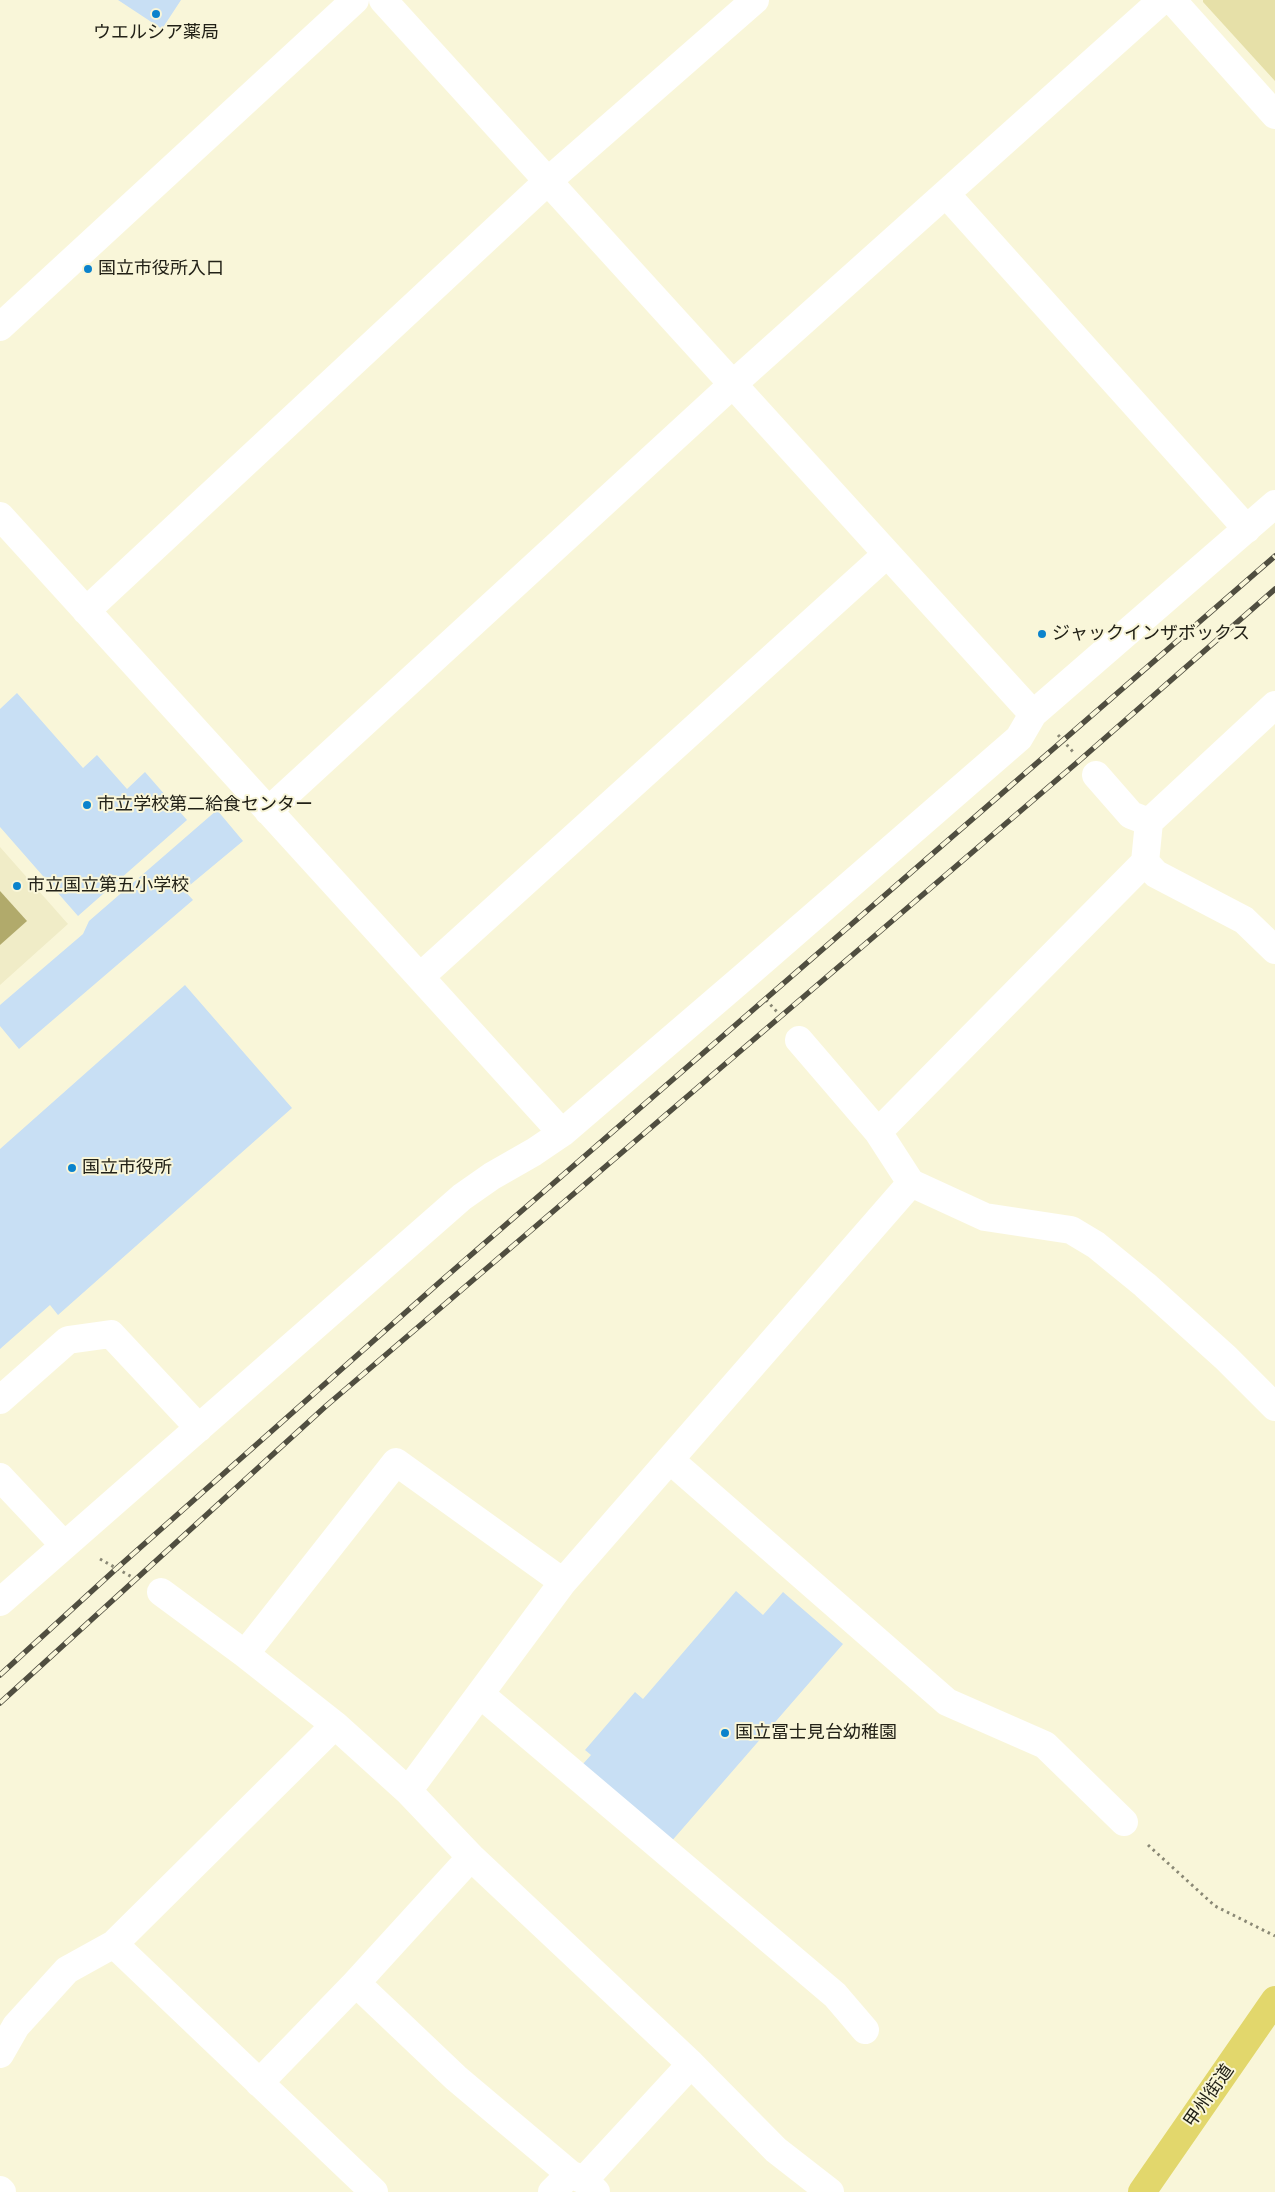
<!DOCTYPE html>
<meta charset="utf-8">
<style>
body{margin:0}
canvas{display:block;background:#f9f6d9}
</style>
<canvas width="1275" height="2192"></canvas>
<script>
const ctx = document.querySelector('canvas').getContext('2d');
ctx.lineJoin = 'round';
function fillPath(path, color) {
  ctx.fillStyle = color;
  ctx.fill(path, 'evenodd');
}
function toPath(rows) {
  const path = new Path2D();
  for (const r of rows) {
    path.moveTo(r[0], r[1]);
    for (let i = 2; i < r.length; i += 2) path.lineTo(r[i], r[i + 1]);
  }
  return path;
}
function stroke(path, color, width, dash) {
  ctx.strokeStyle = color;
  ctx.lineWidth = width;
  ctx.lineCap = dash ? 'butt' : 'round';
  ctx.setLineDash(dash || []);
  ctx.stroke(path);
}
function write(font, color, halo, rows, align = 'center') {
  ctx.font = font + ' Mulish,"Noto Sans JP",sans-serif';
  ctx.lineWidth = 4;
  ctx.setLineDash([]);
  ctx.textBaseline = 'middle';
  ctx.strokeStyle = halo;
  ctx.fillStyle = color;
  for (const [text, x, y, turn = 0] of rows) {
    ctx.save();
    ctx.translate(x, y);
    ctx.rotate((+turn || 0) * Math.PI / 180);
    ctx.textAlign = isNaN(turn) ? turn : align;
    if (halo) ctx.strokeText(text, 0, 0);
    ctx.fillText(text, 0, 0);
    ctx.restore();
  }
}
fillPath(toPath([
 [0,847,68,924,0,985]
]), '#f0ecc7');
fillPath(toPath([
 [1203,0,1275,0,1275,81,1203,2]
]), '#e6e0a8');
fillPath(toPath([
 [0,891,27,921,0,945]
]), '#b1aa6b');
fillPath(toPath([
 [118,0,181,0,162,29],
 [17,693,83,768,97,755,127,789,145,772,187,820,78,916,0,827,0,709],
 [217,810,243,841,184,890,193,900,19,1049,0,1026,0,1005,83,934,89,921],
 [185,985,292,1108,58,1315,50,1305,0,1349,0,1149],
 [736,1591,763,1615,783,1592,843,1644,670,1843,582,1765,591,1755,585,1750,635,1692,643,1699]
]), '#c8dff4');
stroke(toPath([
 [1058,735,1074,753],
 [766,1000,779,1014],
 [100,1559,132,1577],
 [1148,1845,1215,1906,1275,1936]
]), '#8a8875', 3, [2.5, 4]);
stroke(toPath([
 [383,0,1033,714],
 [1172,0,1275,115],
 [946,194,1247,529],
 [0,327,355,0],
 [0,516,562,1133],
 [86,611,548,181,755,0],
 [1096,775,1131,815,1149,822],
 [268,811,733,384,1162,0],
 [1145,862,1156,874,1244,920,1275,950],
 [420,977,887,554],
 [799,1040,878,1132,911,1183,985,1217,1071,1230,1096,1245,1145,1285,1226,1358,1275,1407],
 [878,1132,1145,862,1149,822,1275,705],
 [0,1400,68,1340,111,1334,199,1428],
 [670,1460,947,1702,1045,1745,1124,1822],
 [0,1477,64,1545],
 [161,1592,245,1654,335,1725,408,1791,471,1857,691,2064,776,2150,830,2192],
 [0,1602,462,1197,492,1176,534,1152,562,1133,745,976,1019,738,1033,714,1275,504],
 [245,1654,396,1462,563,1582],
 [480,1694,835,1995,865,2030],
 [408,1791,563,1582,911,1183],
 [114,1944,374,2192],
 [356,1983,456,2078,570,2174,584,2180,596,2192],
 [0,2054,16,2026,67,1970,114,1944,335,1725],
 [259,2083,356,1983,471,1857],
 [584,2180,691,2064],
 [0,2190,2,2192],
 [552,2192,570,2174]
]), '#fff', 28);
stroke(toPath([
 [1142,2192,1275,2000]
]), '#e2d76c', 28);
const rail = toPath([
 [0,1675,116,1569,441,1281,1275,556],
 [0,1703,326,1406,1080,760,1275,589]
]);
stroke(rail, '#504e40', 5.5);
stroke(rail, '#f9f6d9', 4, [11]);
for (const [x, y, r, color] of [
 [156,14,5,"#0b83cc"],
 [88,269,5,"#0b83cc"],
 [1042,634,5,"#0b83cc"],
 [87,805,5,"#0b83cc"],
 [17,886,5,"#0b83cc"],
 [72,1168,5,"#0b83cc"],
 [725,1733,5,"#0b83cc"]
]) {
  const dot = new Path2D();
  dot.arc(x, y, r, 0, 2 * Math.PI);
  ctx.fillStyle = color;
  ctx.fill(dot);
  stroke(dot, '#f9f6d9', 2);
}
write('18px', '#222117', '#f9f6d9', [
 ["ウエルシア薬局",156,33,"center"],
 ["国立市役所入口",98,269],
 ["ジャックインザボックス",1052,634],
 ["市立学校第二給食センター",97,805],
 ["市立国立第五小学校",27,886],
 ["国立市役所",82,1168],
 ["国立冨士見台幼稚園",735,1733]
], 'left');
write('18px', '#222117', '#f9f6d9', [
 ["甲州街道",1209,2096,-55]
]);
</script>
